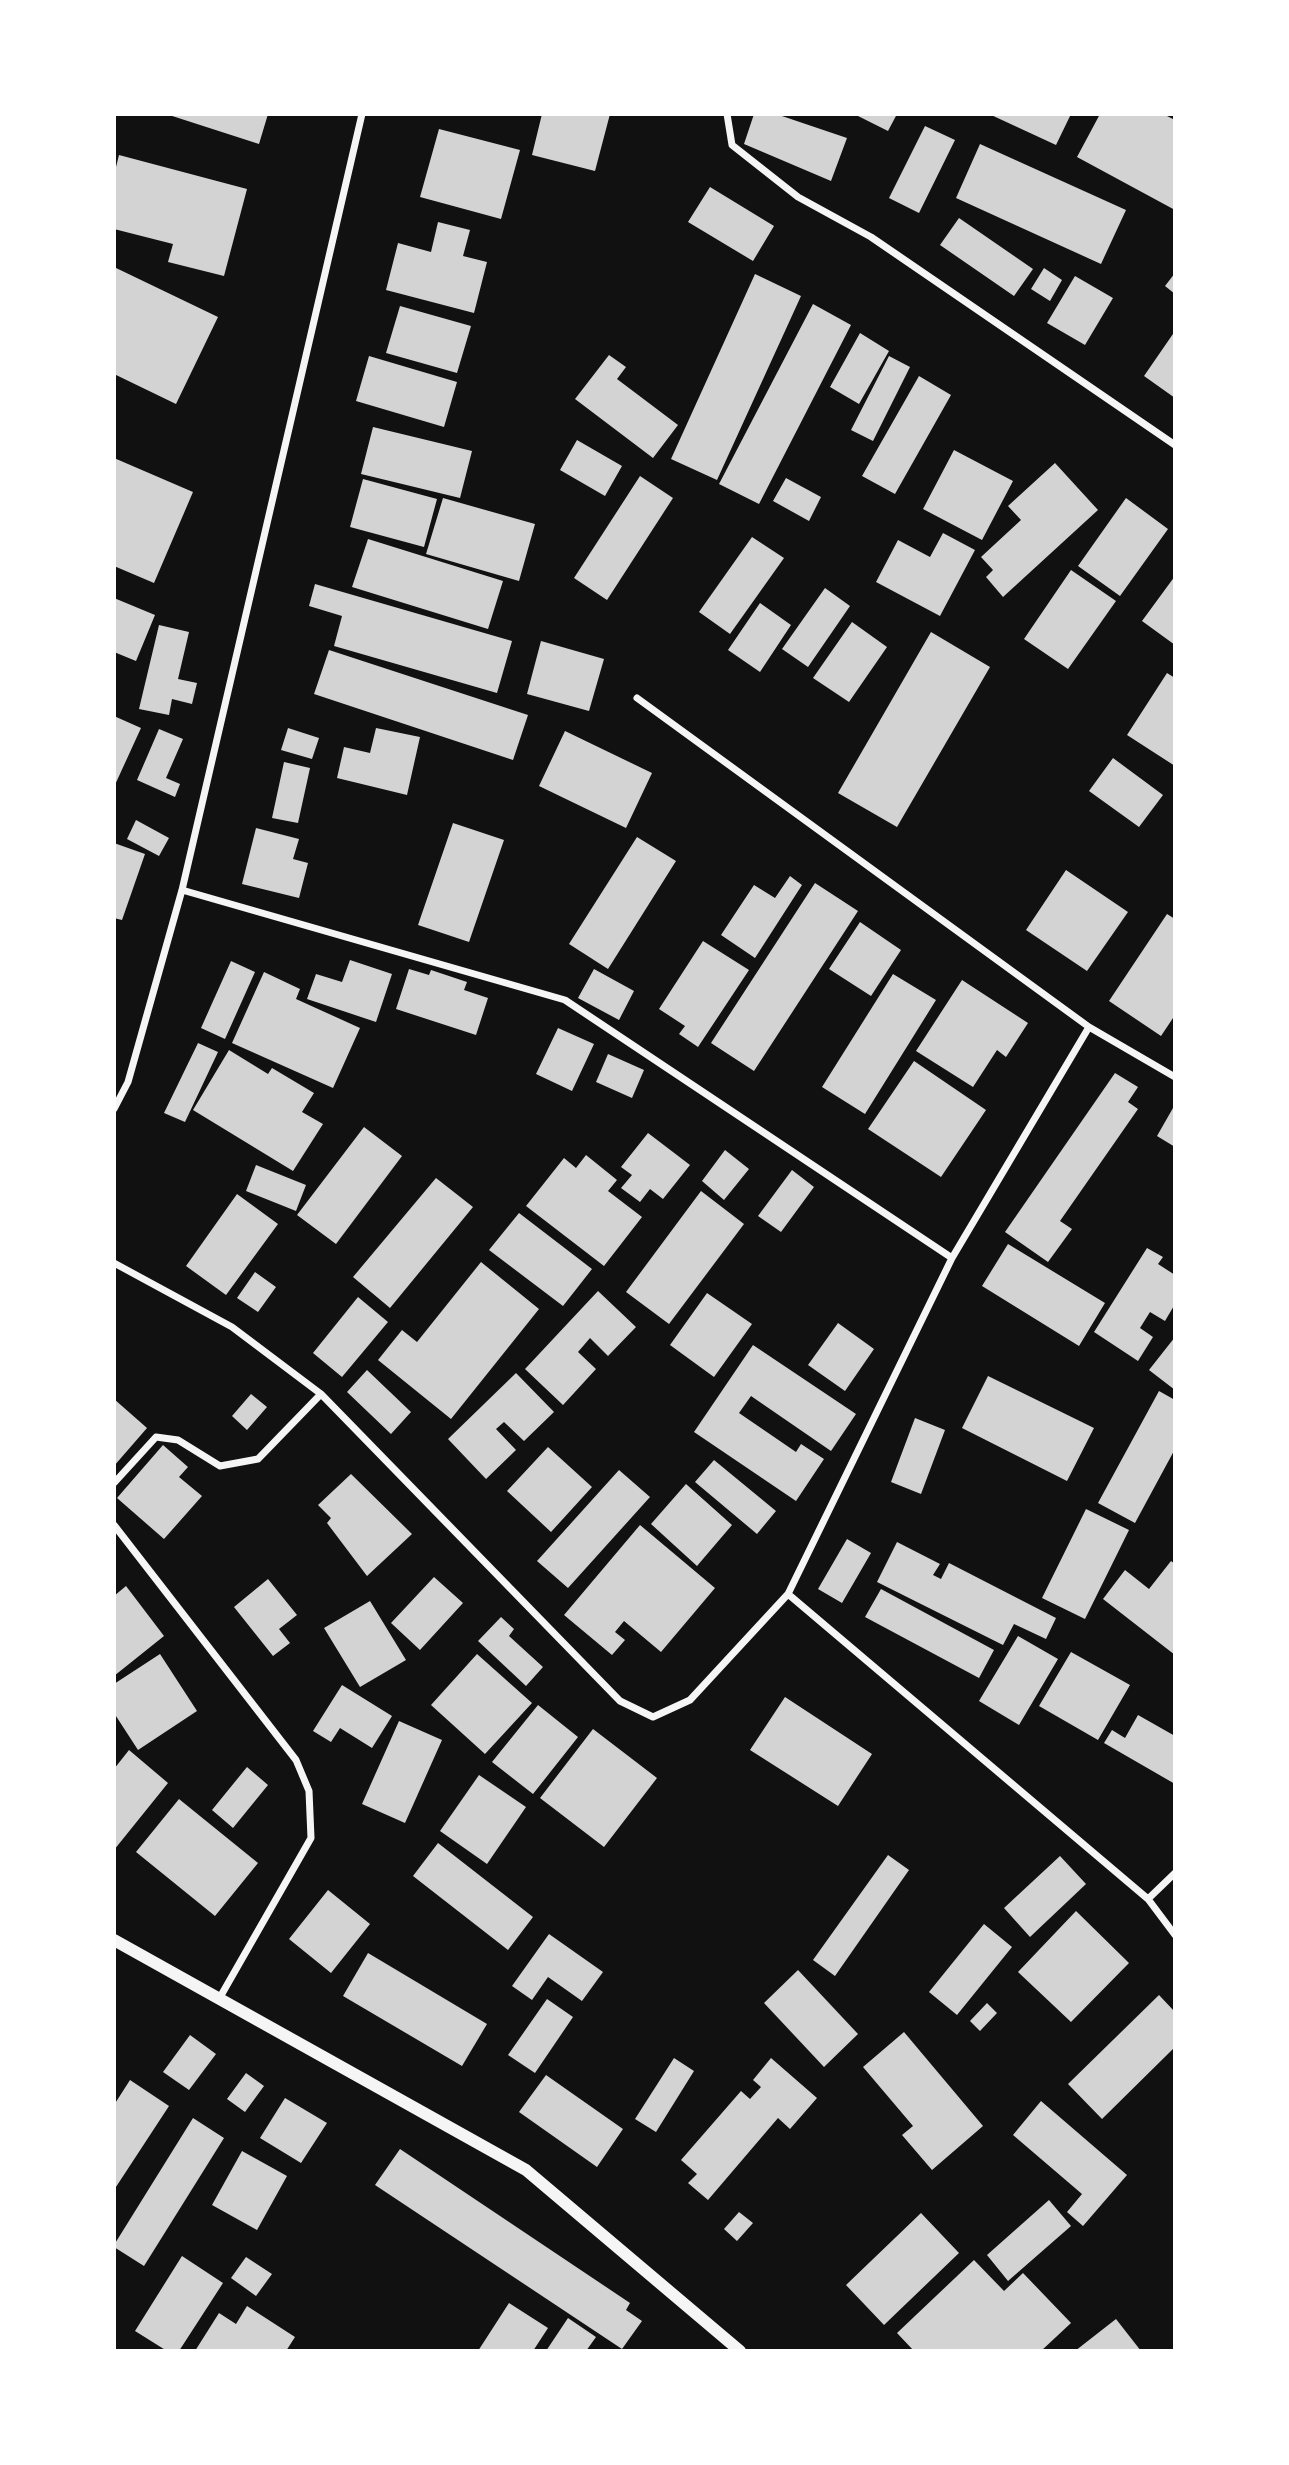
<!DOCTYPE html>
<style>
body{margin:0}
#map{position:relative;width:1289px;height:2465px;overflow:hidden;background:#111;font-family:Cabin,sans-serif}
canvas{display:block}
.frame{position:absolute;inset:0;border:116px solid #fff;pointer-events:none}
</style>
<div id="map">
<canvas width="1289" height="2465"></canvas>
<div class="frame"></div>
</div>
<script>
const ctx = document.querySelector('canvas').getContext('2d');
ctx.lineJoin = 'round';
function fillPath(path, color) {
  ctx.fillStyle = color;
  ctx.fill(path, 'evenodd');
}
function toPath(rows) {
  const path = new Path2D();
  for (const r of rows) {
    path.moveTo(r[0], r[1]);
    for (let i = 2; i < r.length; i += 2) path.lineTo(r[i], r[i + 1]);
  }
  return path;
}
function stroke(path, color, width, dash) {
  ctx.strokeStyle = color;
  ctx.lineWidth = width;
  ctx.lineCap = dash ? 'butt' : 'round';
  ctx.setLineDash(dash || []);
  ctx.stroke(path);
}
fillPath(toPath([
 [166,114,268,114,259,144],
 [542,114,610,114,595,171,532,155],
 [754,114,776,114,847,138,831,181,744,144],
 [854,114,897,114,888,131],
 [989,114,1071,114,1056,145],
 [1100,114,1163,114,1175,120,1175,210,1077,157],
 [925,126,955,140,919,213,889,198],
 [439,129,520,150,501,219,420,197],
 [980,144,1126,210,1101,264,956,198],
 [119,155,247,189,224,276,168,262,173,244,114,229,114,175],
 [710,187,774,226,753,261,688,222],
 [959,218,1033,269,1014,296,940,245],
 [438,222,470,230,463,256,487,262,474,313,386,290,398,243,431,252],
 [114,267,218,317,176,404,114,374],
 [1044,268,1062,280,1050,301,1031,289],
 [1175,273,1175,294,1165,286],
 [755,274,801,296,717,480,671,459],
 [1075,276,1113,298,1085,345,1047,323],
 [813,304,851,325,759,504,719,484],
 [400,306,471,326,457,373,386,353],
 [1175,331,1175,398,1144,376],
 [860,333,889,351,859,404,830,387],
 [609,355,626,367,617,379,678,425,653,458,575,399],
 [369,356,457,382,444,427,356,401],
 [889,356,910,367,873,441,851,430],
 [919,376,951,395,895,494,862,476],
 [373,427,472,451,460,498,361,474],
 [577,440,622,466,605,496,560,470],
 [954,450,1013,481,982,540,923,509],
 [114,458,193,492,154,583,114,566],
 [1055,463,1098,510,1003,597,986,577,993,570,981,557,1021,520,1008,506],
 [640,476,673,498,607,600,574,578],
 [786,478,821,497,809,521,773,501],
 [363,479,437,499,424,547,350,527],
 [443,498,535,524,519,581,426,554],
 [1126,498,1168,529,1120,596,1078,566],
 [943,533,975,550,940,616,876,582,898,540,930,557],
 [752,537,784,558,730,634,699,612],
 [368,539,503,581,488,629,352,587],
 [1071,570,1116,601,1068,669,1024,639],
 [1175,576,1175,645,1142,621],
 [315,584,512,641,497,693,334,646,342,616,309,606],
 [825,588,850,606,808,667,782,649],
 [114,598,155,615,136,661,114,652],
 [760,603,791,625,760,672,728,650],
 [852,622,887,647,849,702,813,678],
 [159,625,189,632,178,679,197,683,192,704,172,699,169,715,139,709],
 [931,632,990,667,897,827,838,793],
 [541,641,604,659,589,711,527,694],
 [329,650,528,715,513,760,314,694],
 [1167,673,1175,678,1175,766,1127,735],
 [114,716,141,728,114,787],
 [288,728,319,738,312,759,281,750],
 [376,728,420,737,407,795,337,778,344,747,370,753],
 [159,729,183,739,166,778,180,784,175,797,137,780],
 [565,731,652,773,626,828,539,786],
 [1113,758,1163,795,1139,827,1089,791],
 [284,762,310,768,298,823,272,818],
 [136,820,169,838,159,856,127,839],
 [453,823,504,840,469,942,418,925],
 [256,828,299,839,293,859,308,863,299,898,242,884],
 [637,837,676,861,608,969,569,944],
 [114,843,145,854,122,920,114,918],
 [1066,870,1128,912,1087,971,1026,930],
 [790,876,802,885,755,958,721,935,754,885,775,898],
 [815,883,858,911,754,1071,711,1043],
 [1167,914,1175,919,1175,1015,1161,1036,1109,1001],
 [860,922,901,950,871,996,829,969],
 [703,941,749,970,698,1047,679,1034,685,1026,659,1009],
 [350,960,392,974,376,1022,307,999,316,974,342,982],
 [231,961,255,972,225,1039,201,1028],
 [409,969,429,975,431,970,467,982,464,990,488,998,476,1035,396,1009],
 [594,969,634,991,619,1020,578,998],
 [264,972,300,989,296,999,360,1028,333,1088,232,1043],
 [893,974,936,1000,865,1114,822,1087],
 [962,980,1028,1023,1006,1057,997,1050,973,1087,916,1051],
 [558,1028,594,1044,572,1091,536,1074],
 [198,1043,218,1052,185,1122,164,1113],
 [229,1050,268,1074,272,1068,314,1093,302,1112,323,1124,293,1171,193,1110],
 [608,1054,644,1070,632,1098,596,1082],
 [914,1061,986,1110,941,1177,868,1129],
 [1115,1073,1138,1087,1128,1102,1138,1109,1060,1221,1072,1229,1048,1262,1005,1232],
 [1173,1108,1175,1109,1175,1147,1157,1136],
 [364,1127,402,1156,336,1244,297,1215],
 [648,1133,690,1165,663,1199,650,1189,640,1202,621,1188,632,1175,621,1167],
 [725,1150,749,1169,724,1200,702,1181],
 [586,1155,617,1180,608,1191,642,1217,604,1266,526,1206,564,1158,576,1168],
 [256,1165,306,1185,296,1211,246,1191],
 [792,1170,814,1187,781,1232,758,1216],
 [436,1178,473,1207,390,1308,353,1277],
 [701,1191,744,1224,669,1324,626,1292],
 [237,1194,278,1224,226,1295,186,1266],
 [519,1213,592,1269,563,1306,489,1250],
 [1008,1244,1105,1303,1079,1346,982,1286],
 [1147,1248,1163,1257,1158,1264,1175,1275,1175,1304,1165,1321,1150,1312,1140,1328,1153,1337,1138,1361,1094,1332],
 [481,1262,539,1309,451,1419,378,1360,402,1330,417,1342],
 [255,1272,276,1287,258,1312,237,1298],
 [598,1291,636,1327,608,1356,590,1338,578,1352,596,1369,563,1405,525,1369],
 [707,1293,752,1324,714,1377,670,1345],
 [358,1297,388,1322,342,1377,313,1353],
 [838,1323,874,1349,845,1391,808,1365],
 [1175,1337,1175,1390,1149,1370],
 [753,1345,856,1414,831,1451,751,1396,739,1413,796,1452,801,1444,824,1459,796,1501,694,1432],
 [367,1370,411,1412,391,1434,347,1392],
 [516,1373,554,1412,524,1441,504,1422,496,1429,516,1450,486,1479,448,1439],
 [988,1376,1094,1428,1067,1481,962,1428],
 [1159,1391,1175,1400,1175,1449,1135,1523,1098,1503],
 [251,1394,267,1407,247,1430,232,1416],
 [114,1399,147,1428,114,1466],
 [915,1418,945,1430,921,1494,891,1482],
 [163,1445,188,1467,179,1477,202,1496,164,1539,117,1498],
 [548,1447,592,1487,551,1532,507,1491],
 [714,1460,776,1511,757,1534,695,1482],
 [619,1470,650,1497,568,1588,537,1561],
 [351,1474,412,1534,367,1576,327,1523,331,1518,318,1505],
 [686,1484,732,1525,697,1566,651,1524],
 [1086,1509,1129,1530,1085,1619,1042,1598],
 [640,1525,715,1588,661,1652,624,1621,615,1632,625,1640,612,1655,564,1615],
 [847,1539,871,1553,842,1603,818,1589],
 [897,1542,940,1564,933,1575,941,1579,949,1563,1056,1618,1046,1639,1014,1624,1003,1645,877,1582],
 [1171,1561,1175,1564,1175,1655,1103,1599,1125,1570,1149,1589],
 [434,1577,463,1603,420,1650,391,1623],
 [268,1579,297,1615,279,1629,290,1643,273,1656,234,1607],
 [126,1586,164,1636,114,1676,114,1596],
 [881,1589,994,1650,979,1678,865,1617],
 [370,1601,406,1660,360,1687,324,1628],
 [501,1617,514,1629,509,1636,543,1667,526,1686,478,1641],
 [1018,1636,1058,1659,1019,1725,979,1701],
 [1071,1652,1130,1685,1098,1740,1039,1706],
 [160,1654,197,1711,138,1750,114,1713,114,1684],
 [477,1654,532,1703,485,1754,431,1705],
 [342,1685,392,1716,372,1748,340,1728,331,1742,313,1731],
 [785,1697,872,1754,838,1806,750,1750],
 [538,1705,578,1737,533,1794,492,1762],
 [1138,1715,1175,1736,1175,1784,1104,1743,1112,1730,1125,1738],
 [399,1721,442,1740,405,1823,362,1804],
 [593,1729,657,1778,604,1847,540,1798],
 [129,1750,168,1783,114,1850,114,1769],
 [247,1767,268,1785,233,1828,212,1810],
 [479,1775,526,1807,487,1864,440,1831],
 [179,1799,258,1863,215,1916,136,1852],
 [438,1843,533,1917,508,1950,413,1876],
 [888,1855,909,1870,835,1976,813,1960],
 [1060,1856,1086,1884,1030,1937,1004,1908],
 [328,1890,370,1924,331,1973,289,1939],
 [1076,1911,1129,1963,1071,2022,1018,1972],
 [984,1924,1012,1947,957,2015,929,1992],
 [549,1934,603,1972,582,2001,548,1977,532,2000,512,1986],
 [368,1953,487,2024,462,2066,343,1996],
 [798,1970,858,2034,824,2067,764,2003],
 [1159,1995,1175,2012,1175,2047,1102,2119,1068,2084],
 [547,1999,573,2017,535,2073,508,2055],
 [987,2003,997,2013,980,2031,970,2021],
 [904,2032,983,2126,932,2170,902,2135,913,2126,863,2067],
 [190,2035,216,2054,189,2090,163,2072],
 [674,2058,694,2071,656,2132,635,2119],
 [771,2058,817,2098,790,2129,778,2118,708,2200,688,2183,697,2174,681,2160,741,2091,750,2099,761,2087,753,2080],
 [246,2073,264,2086,245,2112,227,2099],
 [546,2075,623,2129,597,2167,519,2112],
 [130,2080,169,2106,114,2190,114,2105],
 [285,2098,327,2123,301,2163,260,2138],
 [1041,2101,1127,2175,1083,2226,1067,2212,1082,2194,1013,2135],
 [193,2118,224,2138,144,2266,114,2247,114,2245],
 [400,2149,630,2303,626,2310,642,2321,622,2349,375,2185],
 [242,2151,287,2176,257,2230,212,2205],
 [1049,2200,1071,2226,1008,2281,987,2255],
 [739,2212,753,2223,737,2241,724,2229],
 [921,2213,959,2253,884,2325,846,2285],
 [182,2256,223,2283,179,2351,167,2351,135,2331],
 [246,2257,272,2274,256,2296,231,2278],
 [974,2260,1004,2291,1023,2273,1071,2323,1041,2351,914,2351,897,2333],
 [509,2303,548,2328,533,2351,478,2351],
 [247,2306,295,2337,286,2351,195,2351,219,2313,236,2324],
 [568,2318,596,2337,586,2351,546,2351],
 [1116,2319,1141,2351,1075,2351]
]), '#d3d3d3');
stroke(toPath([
 [727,114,732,145,798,197,871,237,1175,445],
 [637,698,1089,1027,1175,1077],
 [182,890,565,1000,952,1258],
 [114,1109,128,1082,182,890,362,114],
 [114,1263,232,1327,321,1394,620,1701,653,1717,690,1700,788,1594,952,1258,1089,1027],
 [114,1483,156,1437,178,1440,220,1466,258,1459,321,1394],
 [114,1525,296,1760,309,1791,311,1838,219,1999],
 [788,1594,1148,1899,1175,1935],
 [1148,1899,1175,1873]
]), '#f5f5f5', 7);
stroke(toPath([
 [114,1940,526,2170,740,2351]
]), '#f5f5f5', 12);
</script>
